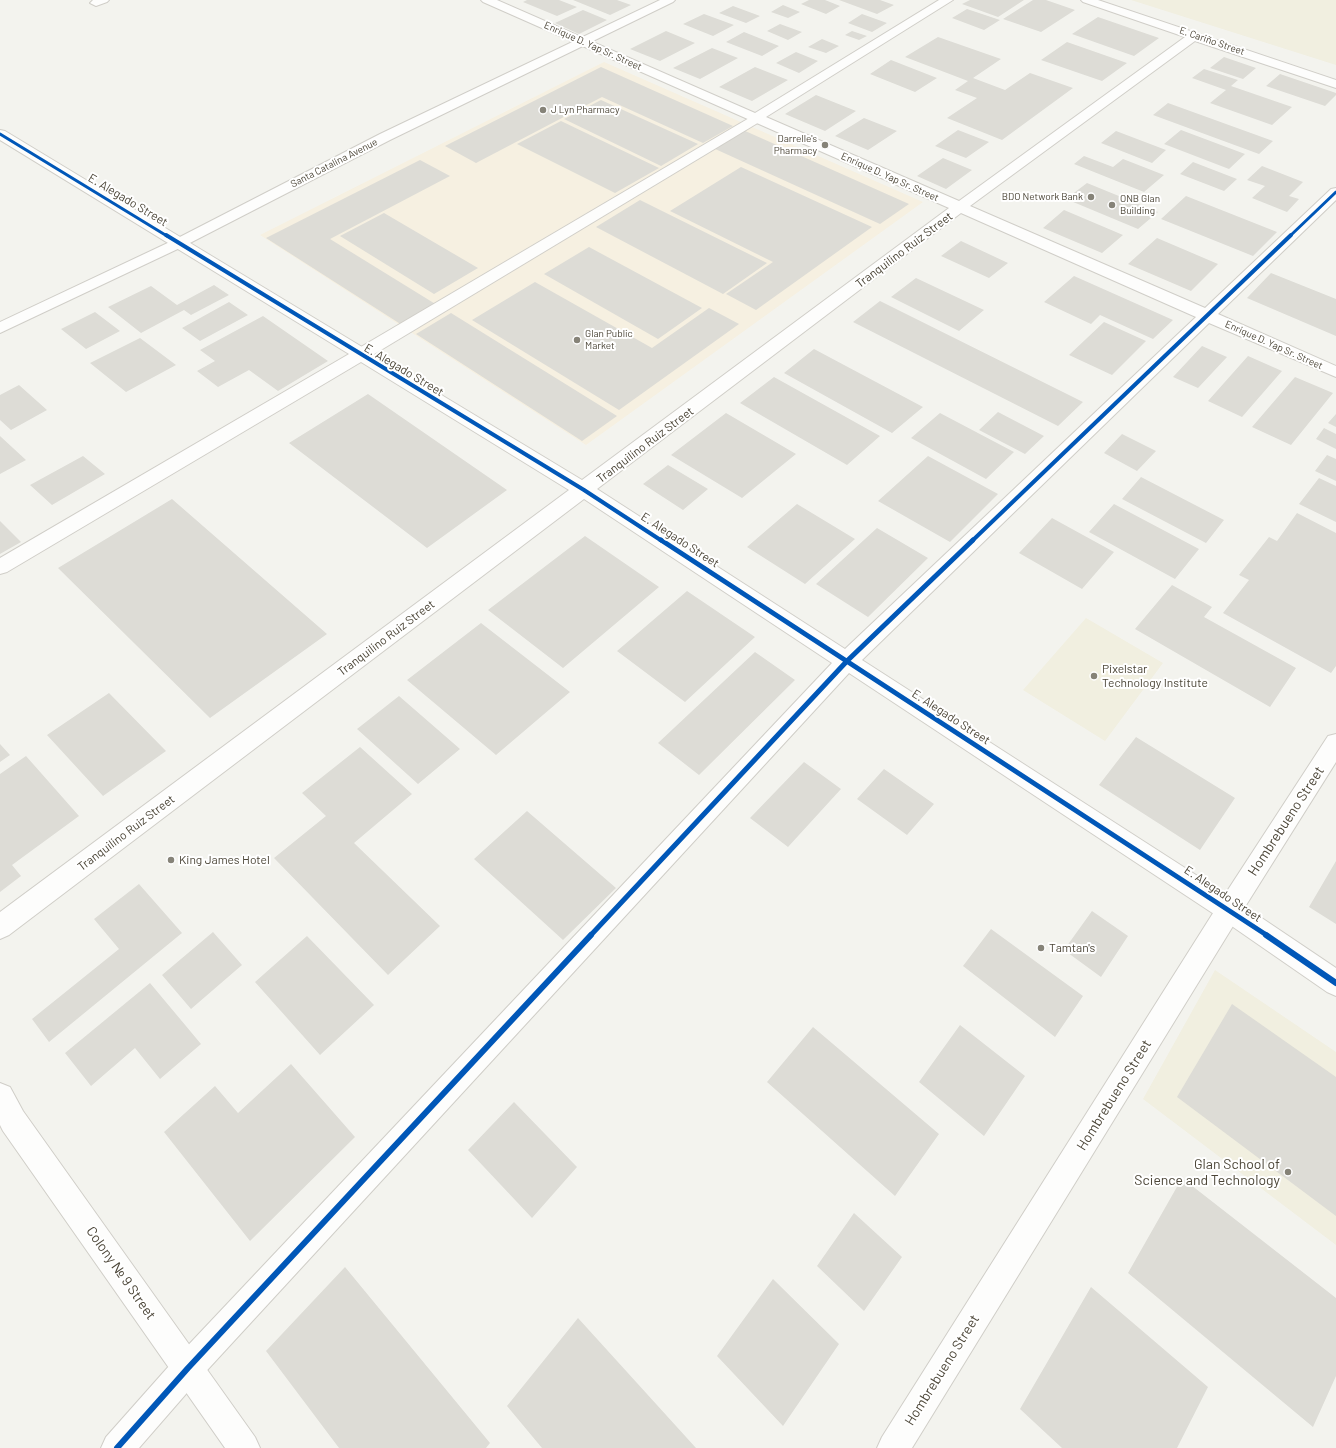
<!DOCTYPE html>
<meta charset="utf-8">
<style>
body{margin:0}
canvas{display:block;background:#f3f3ee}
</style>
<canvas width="1336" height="1448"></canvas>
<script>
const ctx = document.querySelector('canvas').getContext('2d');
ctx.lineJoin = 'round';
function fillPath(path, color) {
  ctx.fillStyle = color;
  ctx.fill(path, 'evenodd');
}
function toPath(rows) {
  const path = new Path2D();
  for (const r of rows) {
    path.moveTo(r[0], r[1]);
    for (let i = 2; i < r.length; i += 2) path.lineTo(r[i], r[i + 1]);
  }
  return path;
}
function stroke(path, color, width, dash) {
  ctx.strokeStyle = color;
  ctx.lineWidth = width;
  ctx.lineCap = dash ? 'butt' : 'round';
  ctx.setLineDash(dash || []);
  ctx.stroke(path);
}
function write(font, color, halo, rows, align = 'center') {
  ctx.font = font + ' Barlow,sans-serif';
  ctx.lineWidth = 4;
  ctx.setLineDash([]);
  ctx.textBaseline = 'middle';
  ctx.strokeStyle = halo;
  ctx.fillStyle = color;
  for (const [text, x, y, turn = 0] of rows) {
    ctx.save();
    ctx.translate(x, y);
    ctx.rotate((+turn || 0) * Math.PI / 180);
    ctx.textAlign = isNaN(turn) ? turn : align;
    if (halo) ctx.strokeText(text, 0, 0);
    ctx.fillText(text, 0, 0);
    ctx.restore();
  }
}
fillPath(toPath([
 [604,62,923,202,586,445,260,235]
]), '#f6f0e1');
fillPath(toPath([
 [1131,0,1336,0,1336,65],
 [1086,618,1163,663,1105,741,1023,690],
 [1215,970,1336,1052,1336,1245,1143,1099]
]), '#f1efe0');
fillPath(toPath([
 [527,0,559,0,577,7,557,16,523,2],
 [573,0,617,0,631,5,610,15],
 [809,0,825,0,840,6,826,14,801,4],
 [839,0,880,0,894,5,877,14],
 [970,0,1024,0,998,17,962,4],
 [1033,0,1046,0,1075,10,1041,32,1003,19],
 [783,5,800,12,788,18,771,12],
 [733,6,760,16,746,23,719,13],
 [967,9,1000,20,984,30,952,18],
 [583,10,607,20,579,34,555,23],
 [704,14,734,25,713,36,683,24],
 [862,14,887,23,872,32,848,23],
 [1098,17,1159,38,1134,56,1072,34],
 [780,24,802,32,788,40,767,31],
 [666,31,695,43,660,61,630,49],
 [852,31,867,36,859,40,845,35],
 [744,32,779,46,762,56,726,42],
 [938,37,1001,59,973,78,1005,90,1030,73,1073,88,1002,140,947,118,977,98,955,90,968,81,905,57],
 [822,39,839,46,826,53,808,47],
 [1067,42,1127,63,1102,81,1041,60],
 [712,48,738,58,700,79,673,68],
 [796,52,818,61,799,73,776,63],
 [1224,57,1256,68,1243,79,1210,68],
 [891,60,937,78,915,92,870,74],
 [601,67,733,126,703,143,602,97,476,163,445,146],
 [755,67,788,80,752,101,719,87],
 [1204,69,1238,80,1231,86,1292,107,1272,125,1210,103,1226,90,1192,78],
 [1280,74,1336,93,1336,95,1325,106,1266,86],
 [816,95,856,111,825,131,785,114],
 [601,100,698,144,661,166,564,119],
 [1168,103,1273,141,1259,154,1153,115],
 [864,118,897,131,868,150,835,136],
 [561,121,659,168,615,193,517,144],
 [743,130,909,204,880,224,713,148],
 [958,130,989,142,966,158,935,146],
 [1181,130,1245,154,1229,169,1164,144],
 [1116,131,1166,150,1152,163,1101,143],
 [1084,156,1113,167,1123,159,1164,175,1144,192,1074,164],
 [943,158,972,170,946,189,917,176],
 [420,160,450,176,330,239,437,305,402,325,266,238],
 [1193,162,1237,179,1224,191,1180,174],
 [1262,166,1303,182,1289,196,1299,199,1287,212,1252,198,1265,186,1247,180],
 [741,167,872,227,756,310,726,294,773,262,670,211],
 [1087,183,1158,212,1138,229,1066,199],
 [1186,196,1277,232,1253,256,1161,219],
 [640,200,767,263,723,294,596,227],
 [1064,210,1123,235,1102,253,1043,228],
 [384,213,478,268,434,294,340,236],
 [1157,238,1218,264,1191,291,1128,264],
 [961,241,1008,263,989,278,941,256],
 [589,247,702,308,658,339,544,274],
 [1271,273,1336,299,1336,336,1247,298],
 [1074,276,1173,320,1153,339,1100,315,1091,324,1044,302],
 [916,278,984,310,959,331,891,297],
 [535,282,652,348,709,308,739,324,619,410,472,320],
 [214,285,229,295,191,315,184,310,141,333,108,307,151,286,177,305],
 [880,301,1083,402,1058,426,853,322],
 [229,302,248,315,200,341,182,328],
 [95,312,120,331,86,349,61,329],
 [451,313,617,416,582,441,416,334],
 [263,316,328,361,278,391,249,370,218,387,197,371,215,361,200,350],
 [1104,322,1146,341,1112,375,1069,355],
 [140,338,176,365,126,392,90,363],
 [1202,346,1227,357,1198,388,1173,377],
 [814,349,923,407,892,433,784,373],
 [1248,356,1282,371,1242,417,1208,401],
 [774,377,880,436,847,465,740,403],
 [1295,377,1333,393,1291,445,1252,427],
 [19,385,47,410,11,430,0,420,0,395],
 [368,394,507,490,427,548,289,443],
 [998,412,1044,436,1025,454,979,430],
 [726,413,796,454,742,498,671,455],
 [940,413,1014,452,986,479,911,438],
 [1336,414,1336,427,1328,423],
 [1324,428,1336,434,1336,449,1316,439],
 [1122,434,1156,451,1137,471,1104,453],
 [0,436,26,460,0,474],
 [1327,455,1336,459,1336,481,1315,471],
 [83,456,105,474,52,505,30,485],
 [928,456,998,494,950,542,878,501],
 [668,465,708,489,683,510,643,484],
 [1141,477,1224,520,1206,543,1122,499],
 [1319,478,1336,486,1336,522,1299,504],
 [172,499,327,634,210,718,58,568],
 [797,504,855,539,805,584,747,547],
 [1114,504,1199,549,1175,579,1089,532],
 [1297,513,1336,533,1336,666,1331,673,1223,613,1249,580,1239,575,1269,537,1277,541],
 [1052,518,1114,552,1082,589,1019,553],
 [0,521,21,542,0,554],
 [877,528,928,558,868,617,816,584],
 [585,536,659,587,563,668,488,610],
 [1172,585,1212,607,1204,617,1296,668,1270,707,1135,629],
 [687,591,755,637,685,702,617,651],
 [481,623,570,692,496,755,407,680],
 [755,652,795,680,699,775,658,743],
 [109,693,166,751,103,796,47,735],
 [399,696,460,749,418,784,357,729],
 [1136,737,1235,798,1200,850,1099,785],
 [0,744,10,755,0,762],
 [360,747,412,794,354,843,440,926,388,975,274,858,326,816,302,793],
 [26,756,79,816,12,865,21,876,0,892,0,774],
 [804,762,841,789,788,847,750,818],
 [884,769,934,804,907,835,857,799],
 [527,811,616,888,563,940,474,859],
 [1336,861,1336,924,1309,907],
 [139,884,182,933,49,1042,32,1019,119,949,94,919],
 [1092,911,1128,936,1101,977,1064,950],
 [991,929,1083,996,1055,1037,963,966],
 [213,932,242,965,191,1009,162,975],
 [307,936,374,1005,320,1055,255,982],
 [150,983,201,1044,160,1079,135,1048,91,1086,65,1053],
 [1232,1004,1336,1077,1336,1216,1177,1097],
 [960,1025,1025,1076,984,1136,919,1082],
 [813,1027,939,1134,895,1196,767,1082],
 [291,1064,355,1137,250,1241,164,1132,215,1086,238,1113],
 [514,1102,577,1167,532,1218,468,1150],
 [1182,1178,1336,1298,1336,1376,1313,1427,1128,1273],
 [854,1213,902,1257,864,1311,817,1266],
 [345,1267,490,1443,486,1448,339,1448,266,1351],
 [773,1279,839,1344,783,1426,717,1356],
 [1091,1287,1208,1387,1177,1448,1062,1448,1020,1409],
 [578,1318,696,1448,542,1448,507,1406]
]), '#dddcd6');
const service = toPath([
 [756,114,761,115,763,118,761,121,366,359,360,360,354,359,352,355,354,351,756,114]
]);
const minor = toPath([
 [93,0,109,0,107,2,96,6,90,3,93,0],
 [481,0,497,0,755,113,939,0,953,0,766,117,959,201,1185,37,1083,2,1081,0,1098,0,1336,80,1336,88,1195,41,970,206,1205,308,1331,189,1336,188,1336,200,1218,314,1336,366,1336,377,1209,323,862,660,1238,902,1336,968,1336,996,1327,992,1220,918,849,673,199,1379,139,1448,101,1448,106,1437,177,1357,832,663,584,499,9,935,0,939,0,912,569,490,361,362,7,572,0,574,0,558,349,354,0,140,0,130,5,131,582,480,949,208,483,2,481,0],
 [961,213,1196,317,845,649,597,489,961,213]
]);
const tertiary = toPath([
 [660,0,675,0,673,2,390,140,184,246,0,333,0,322,174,240,380,134,660,0],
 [1336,734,1336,762,1238,918,912,1448,877,1448,882,1437,1220,902,1328,736,1336,734],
 [0,1083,10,1087,23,1111,255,1437,260,1448,225,1448,3,1131,0,1125,0,1083]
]);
stroke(service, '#d0cec8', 2);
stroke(minor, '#d0cec8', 2);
stroke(tertiary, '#d0cec8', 2);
fillPath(service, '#fdfdfc');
fillPath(minor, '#fdfdfc');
fillPath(tertiary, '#fdfdfc');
stroke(toPath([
 [0,134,167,236],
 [1290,236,1336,192]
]), '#0057b8', 3);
stroke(toPath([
 [166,235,584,490,662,541],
 [972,541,1291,235]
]), '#0057b8', 4);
stroke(toPath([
 [661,540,1268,936],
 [590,936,847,661,973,540]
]), '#0057b8', 5);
stroke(toPath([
 [1266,935,1336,983],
 [117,1448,188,1368,591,935]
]), '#0057b8', 6);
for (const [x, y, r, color] of [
 [543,110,4,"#868378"],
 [825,145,4,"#868378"],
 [1091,197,4,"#868378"],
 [1112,205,4,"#868378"],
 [577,340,4,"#868378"],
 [1094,676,4,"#868378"],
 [171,860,4,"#868378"],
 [1041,948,4,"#868378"],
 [1288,1172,4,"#868378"]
]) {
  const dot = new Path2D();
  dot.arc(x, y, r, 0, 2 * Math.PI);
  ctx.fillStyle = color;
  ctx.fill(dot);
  stroke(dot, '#fff', 1.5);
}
write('10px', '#4c4638', '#fff', [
 ["E. Cariño Street",1212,41,19],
 ["Enrique D. Yap Sr. Street",593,46,24],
 ["Santa Catalina Avenue",334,163,-27],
 ["Enrique D. Yap Sr. Street",890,177,24],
 ["Enrique D. Yap Sr. Street",1274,345,24]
]);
write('10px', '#4c4638', '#fff', [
 ["J Lyn Pharmacy",551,110],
 ["Darrelle's",817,139,"right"],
 ["Pharmacy",817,151,"right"],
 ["BDO Network Bank",1083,197,"right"],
 ["ONB Glan",1120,199],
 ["Building",1120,211],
 ["Glan Public",585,334],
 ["Market",585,346]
], 'left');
write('12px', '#4c4638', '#fff', [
 ["E. Alegado Street",128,200,31],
 ["Tranquilino Ruiz Street",904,250,-37],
 ["E. Alegado Street",404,370,31],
 ["Tranquilino Ruiz Street",645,445,-37],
 ["E. Alegado Street",680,540,33],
 ["Tranquilino Ruiz Street",386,638,-37],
 ["E. Alegado Street",951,717,33],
 ["Tranquilino Ruiz Street",126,833,-37],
 ["E. Alegado Street",1223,894,34]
]);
write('12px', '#4c4638', '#fff', [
 ["Pixelstar",1102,669],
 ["Technology Institute",1102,683],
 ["King James Hotel",179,860],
 ["Tamtan's",1049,948]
], 'left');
write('14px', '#4c4638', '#fff', [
 ["Hombrebueno Street",1286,821,-57],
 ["Hombrebueno Street",1114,1095,-58],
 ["Colony № 9 Street",121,1273,55],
 ["Hombrebueno Street",942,1370,-58]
]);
write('14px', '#4c4638', '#fff', [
 ["Glan School of",1280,1164],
 ["Science and Technology",1280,1180]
], 'right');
</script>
